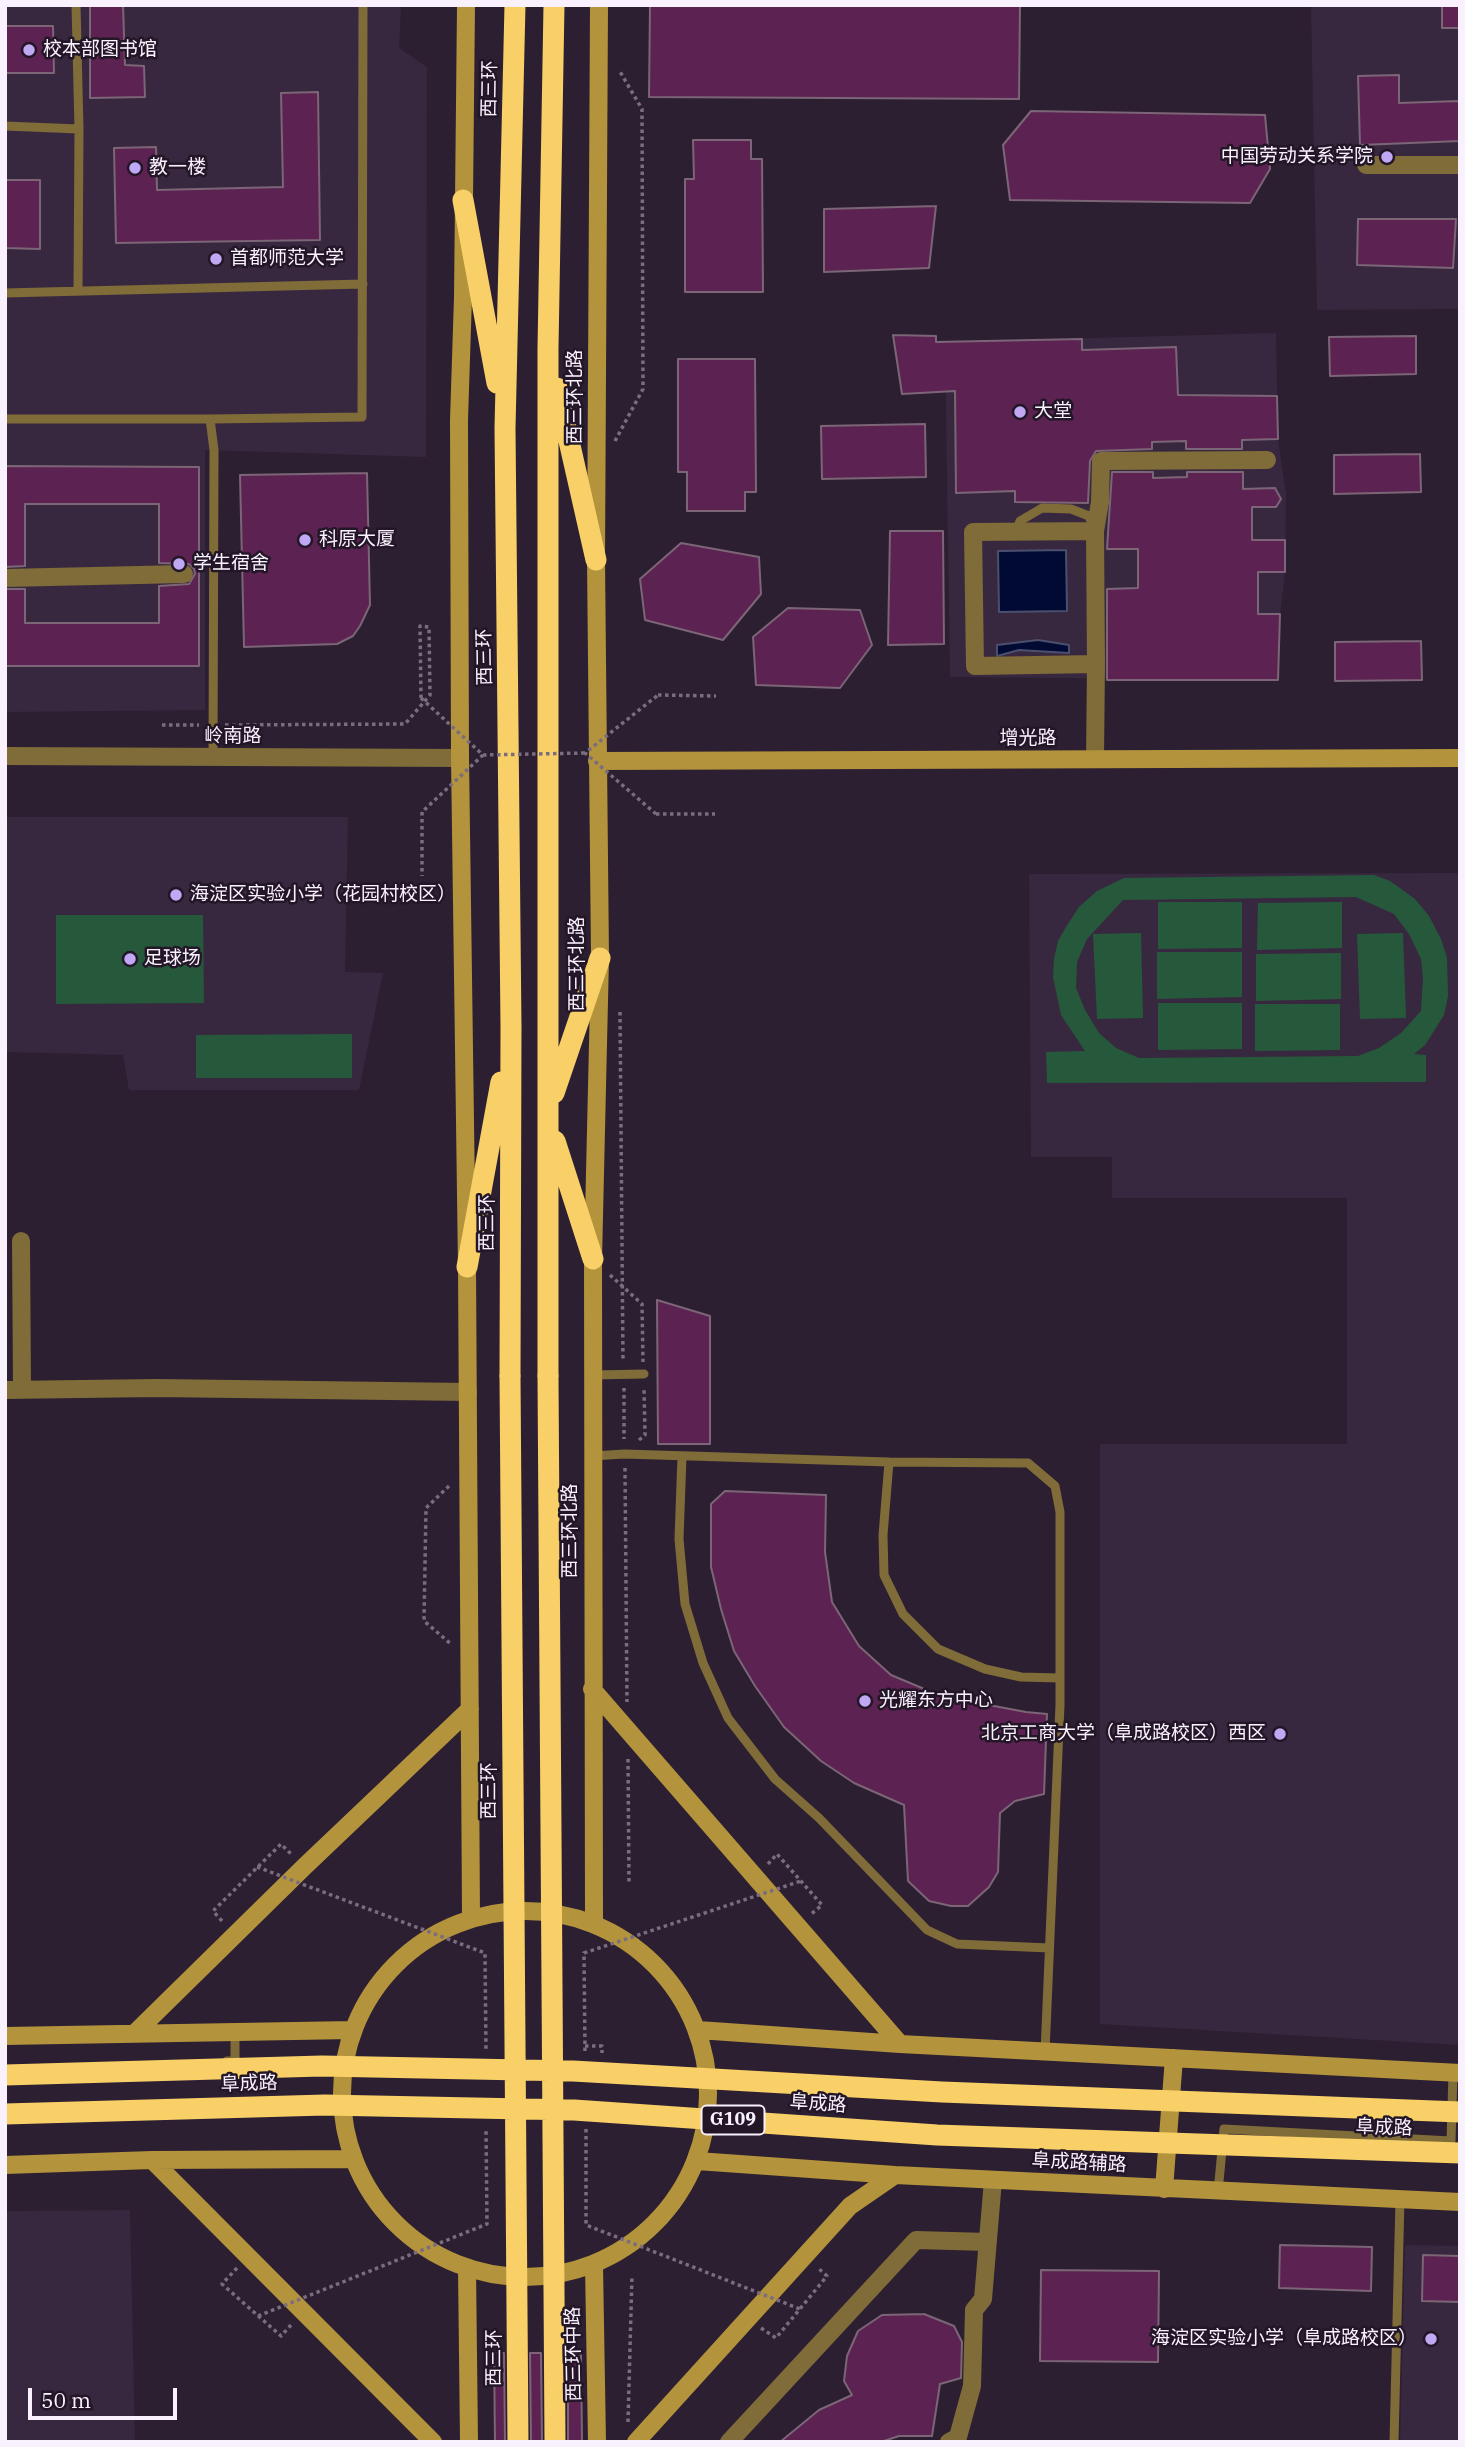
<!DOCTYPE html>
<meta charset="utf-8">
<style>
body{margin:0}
#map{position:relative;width:1465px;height:2447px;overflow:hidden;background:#2c1f31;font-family:"IBM Plex Serif",serif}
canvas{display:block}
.frame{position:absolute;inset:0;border:7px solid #faf1fe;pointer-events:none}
.scale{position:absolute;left:28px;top:2388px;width:149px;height:32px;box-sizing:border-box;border:4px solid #faf1fe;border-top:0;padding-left:9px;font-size:21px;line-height:24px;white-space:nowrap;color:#faf1fe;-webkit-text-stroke:5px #221627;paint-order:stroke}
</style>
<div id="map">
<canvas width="1465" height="2447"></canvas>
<div class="frame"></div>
<div class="scale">50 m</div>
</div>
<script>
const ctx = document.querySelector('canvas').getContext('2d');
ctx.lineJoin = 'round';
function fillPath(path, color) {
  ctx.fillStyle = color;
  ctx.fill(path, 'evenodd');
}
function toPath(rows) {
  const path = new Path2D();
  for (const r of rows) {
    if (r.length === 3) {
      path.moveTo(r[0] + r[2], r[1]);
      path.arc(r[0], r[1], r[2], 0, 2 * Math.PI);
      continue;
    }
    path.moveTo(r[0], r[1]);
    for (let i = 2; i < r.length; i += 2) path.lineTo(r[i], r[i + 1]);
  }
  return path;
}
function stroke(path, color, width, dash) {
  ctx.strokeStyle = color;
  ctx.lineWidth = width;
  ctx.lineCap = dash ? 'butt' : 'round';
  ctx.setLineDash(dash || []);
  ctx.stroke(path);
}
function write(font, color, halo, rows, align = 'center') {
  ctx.font = font + ' "IBM Plex Serif","Noto Sans SC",serif';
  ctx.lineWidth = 5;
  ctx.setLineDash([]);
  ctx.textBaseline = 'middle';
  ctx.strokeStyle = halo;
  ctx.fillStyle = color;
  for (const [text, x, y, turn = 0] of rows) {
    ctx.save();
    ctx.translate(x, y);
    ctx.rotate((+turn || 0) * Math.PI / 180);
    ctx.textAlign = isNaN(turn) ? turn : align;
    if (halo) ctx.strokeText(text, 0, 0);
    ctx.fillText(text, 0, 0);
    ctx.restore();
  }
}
fillPath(toPath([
 [5,5,401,5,399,48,427,67,426,457,205,450,205,710,5,712],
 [1311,5,1460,5,1460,309,1317,310],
 [1276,333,1278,439,1286,494,1285,572,1280,614,1278,680,950,677,945,342],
 [5,817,348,817,345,972,383,973,359,1090,129,1090,123,1055,5,1052],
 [1460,873,1460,2045,1100,2024,1100,1444,1347,1444,1347,1198,1112,1198,1112,1157,1031,1157,1029,874],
 [130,2210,135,2442,5,2442,5,2211],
 [1405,2245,1460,2246,1460,2442,1400,2442]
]), '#38283f');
fillPath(toPath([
 [1374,875,1390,881,1415,899,1429,916,1441,939,1447,958,1448,996,1444,1015,1425,1045,1414,1054,1426,1055,1426,1082,1047,1083,1046,1052,1085,1051,1061,1015,1053,977,1054,959,1058,941,1066,927,1079,907,1097,891,1124,878],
 [1356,897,1394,914,1409,934,1421,959,1423,978,1421,1011,1401,1033,1379,1048,1358,1056,1139,1058,1116,1048,1099,1033,1085,1010,1076,988,1077,962,1087,939,1123,900],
 [1158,902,1242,902,1242,948,1158,949],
 [1342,902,1342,948,1257,950,1258,903],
 [56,915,203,915,204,1003,56,1004],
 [1141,933,1143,1018,1097,1019,1093,934],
 [1403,933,1406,1018,1360,1019,1357,934],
 [1157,952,1242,952,1242,997,1157,999],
 [1341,953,1341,999,1256,1001,1256,954],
 [1158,1003,1242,1003,1242,1049,1158,1050],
 [1255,1004,1340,1004,1340,1050,1255,1051],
 [352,1034,352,1078,196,1078,196,1035]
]), '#26593b');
const water = toPath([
 [1066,550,1067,611,999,612,998,551,1066,550],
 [1038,640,1069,645,1069,653,1019,650,997,656,997,645,1038,640]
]);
fillPath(water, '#000a32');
stroke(water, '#4b4f6f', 2);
const building = toPath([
 [90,5,123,5,125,65,144,66,145,97,90,98,90,5],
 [650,5,1020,5,1019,99,649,97,650,5],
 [1442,5,1460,5,1460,28,1442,28,1442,5],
 [5,26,53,26,54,73,5,73,5,26],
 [1399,75,1399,103,1460,101,1460,141,1360,145,1358,76,1399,75],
 [318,92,320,240,116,243,114,148,156,147,157,190,283,187,281,93,318,92],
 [1031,111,1265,115,1270,169,1250,203,1010,200,1003,145,1031,111],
 [693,140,751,140,751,159,762,159,763,292,685,292,685,179,694,179,693,140],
 [5,180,40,180,40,249,5,248,5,180],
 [936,206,929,268,824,272,824,209,936,206],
 [1358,219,1456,219,1453,268,1357,265,1358,219],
 [893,335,936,336,936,342,1082,339,1082,350,1176,347,1178,395,1277,396,1278,439,1242,440,1242,449,1186,449,1186,441,1152,442,1152,449,1096,451,1090,461,1088,503,1015,502,1015,491,956,493,955,391,902,394,893,335],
 [1416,336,1416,374,1330,376,1329,337,1416,336],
 [678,359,755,359,756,492,745,492,745,511,687,511,687,472,678,472,678,359],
 [925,424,926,477,822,479,821,426,925,424],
 [1420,454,1421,492,1334,494,1334,455,1420,454],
 [5,466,199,467,199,666,5,666,5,589,25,589,25,623,159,623,159,586,189,584,195,574,194,569,189,564,159,563,159,504,25,504,25,566,5,567,5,466],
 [1112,472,1153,472,1153,478,1187,477,1187,472,1243,472,1243,489,1275,488,1281,499,1276,507,1252,507,1252,540,1285,540,1285,572,1258,572,1258,614,1280,614,1278,680,1107,680,1107,589,1138,588,1138,549,1107,549,1112,472],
 [367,473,370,605,360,626,353,636,337,644,244,647,240,475,367,473],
 [890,531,943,531,944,644,888,645,890,531],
 [681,543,759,557,761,594,723,640,645,620,640,579,681,543],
 [788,608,860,610,872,645,840,688,756,685,753,637,788,608],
 [1421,641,1422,680,1335,681,1335,642,1421,641],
 [657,1300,710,1316,710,1444,658,1444,657,1300],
 [725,1491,826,1495,825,1552,832,1602,859,1646,891,1675,941,1696,1026,1712,1047,1714,1044,1794,1015,1801,1000,1813,998,1872,989,1887,968,1906,951,1906,929,1901,908,1881,904,1805,854,1783,821,1761,784,1727,755,1686,734,1651,721,1609,711,1567,711,1504,725,1491],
 [1280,2245,1372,2247,1371,2291,1279,2288,1280,2245],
 [1423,2255,1460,2256,1460,2302,1422,2301,1423,2255],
 [1041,2270,1159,2271,1158,2362,1040,2361,1041,2270],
 [924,2314,954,2326,962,2342,961,2378,940,2384,932,2436,899,2436,881,2442,780,2442,819,2410,852,2395,844,2381,847,2356,858,2331,882,2315,924,2314],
 [494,2353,504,2353,505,2442,495,2442,494,2353],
 [530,2353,541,2353,542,2442,531,2442,530,2353],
 [568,2353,581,2353,582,2442,568,2442,568,2353]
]);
fillPath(building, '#5c2352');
stroke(building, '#7b6576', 2);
stroke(toPath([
 [615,441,643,389,642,109,619,70],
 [658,695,716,696],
 [162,725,199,725],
 [225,725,405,724,430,695,429,627,420,626,421,698],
 [422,812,422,876],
 [656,814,715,814],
 [620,1012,623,1362],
 [610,1275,642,1304,643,1362],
 [624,1388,624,1439],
 [639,1440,645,1435,644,1387],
 [625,1468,627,1702],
 [449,1486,426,1508,424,1621,451,1644],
 [628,1759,629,1883],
 [768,1864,777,1854,822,1905,810,1915],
 [222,1921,213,1911,281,1844,292,1855],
 [585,2046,602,2046,602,2053],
 [237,2268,222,2284,281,2336,291,2325],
 [761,2328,776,2338,827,2276,818,2268],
 [628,2422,632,2275]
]), '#796d7e', 3.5, [3.5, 3.5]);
stroke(toPath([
 [76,5,79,129,78,291],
 [5,126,79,129],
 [5,293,363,284],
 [5,419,210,419,214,450,213,758],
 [210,419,362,417,363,5],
 [1016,532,1020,521,1042,508,1071,509,1089,516,1093,526],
 [593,1375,644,1374],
 [593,1456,624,1454,889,1462,1028,1463,1055,1486,1060,1512,1060,1705,1045,2052],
 [682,1456,679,1539,685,1604,703,1663,728,1718,775,1779,819,1818,927,1930,957,1944,1049,1948],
 [889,1462,883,1535,884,1575,903,1614,938,1649,985,1669,1021,1677,1060,1678],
 [227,2061,235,2061,235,2031],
 [1218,2192,1224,2129,1451,2141,1453,2073],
 [1394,2442,1400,2199]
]), '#7f6c38', 9);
stroke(toPath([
 [1366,165,1460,165],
 [1095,531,1100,502,1101,461,1267,460],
 [5,578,184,574],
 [5,756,460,758],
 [1095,759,1096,664,1095,531,973,532,975,666,1096,664],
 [21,1241,22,1389],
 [5,1390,157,1388,468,1392],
 [729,2442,916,2240,988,2242],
 [949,2442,958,2437,972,2386,974,2310,983,2299,993,2180]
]), '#7f6c38', 18);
stroke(toPath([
 [466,5,463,297,459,420,460,758,467,1267,471,1918],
 [597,761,1460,758],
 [592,1689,900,2044],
 [525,2094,183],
 [594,1923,593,1259,600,958,596,560,599,5],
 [698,2030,900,2044,1460,2073],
 [135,2033,304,1867,470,1709],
 [5,2036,352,2030],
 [152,2160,433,2442],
 [697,2161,895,2175,1460,2202],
 [5,2165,152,2160,353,2159],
 [1164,2189,1174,2058],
 [594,2265,597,2442],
 [467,2268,469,2442],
 [636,2442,850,2206,895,2175]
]), '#b3933c', 18);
stroke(toPath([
 [463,200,497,383],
 [557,388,596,560],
 [554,1093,600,958],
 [555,1141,593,1259],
 [467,1267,501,1082],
 [510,1376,511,1028,505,428,515,5],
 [548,1376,548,348,554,5]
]), '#f8d067', 21);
stroke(toPath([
 [421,698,483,755,422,812],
 [483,755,585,753],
 [656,814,585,753,658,695],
 [257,1867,485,1953,486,2051],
 [585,2051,584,1953,801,1881],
 [586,2129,586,2225,800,2309],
 [258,2316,487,2224,486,2128]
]), '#796d7e', 3.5, [3.5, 3.5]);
stroke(toPath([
 [510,1376,518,2442],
 [548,1376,555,2442],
 [5,2075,322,2066,573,2071,942,2092,1460,2112],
 [5,2114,325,2105,574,2110,937,2135,1460,2153]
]), '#f8d067', 21);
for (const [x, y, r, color] of [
 [29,50,7,"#c0a8f4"],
 [1387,157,7,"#c0a8f4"],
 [135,168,7,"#c0a8f4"],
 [216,259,7,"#c0a8f4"],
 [1020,412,7,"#c0a8f4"],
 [305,540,7,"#c0a8f4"],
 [179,564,7,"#c0a8f4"],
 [176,895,7,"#c0a8f4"],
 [130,959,7,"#c0a8f4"],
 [865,1701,7,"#c0a8f4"],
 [1280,1734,7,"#c0a8f4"],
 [1431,2339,7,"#c0a8f4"]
]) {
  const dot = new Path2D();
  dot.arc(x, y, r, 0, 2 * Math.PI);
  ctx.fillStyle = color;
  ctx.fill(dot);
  stroke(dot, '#221627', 2.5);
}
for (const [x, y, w] of [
 [733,2120,63]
]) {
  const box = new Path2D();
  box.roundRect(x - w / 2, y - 14.5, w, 29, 5);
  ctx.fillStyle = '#221627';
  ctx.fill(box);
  stroke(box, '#faf1fe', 2);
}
write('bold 18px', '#faf1fe', null, [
 ["G109",733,2120]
]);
write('19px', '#faf1fe', '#221627', [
 ["校本部图书馆",43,50],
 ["中国劳动关系学院",1373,157,"right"],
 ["教一楼",149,168],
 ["首都师范大学",230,259],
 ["大堂",1034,412],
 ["科原大厦",319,540],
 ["学生宿舍",193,564],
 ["海淀区实验小学（花园村校区）",190,895],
 ["足球场",144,959],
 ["光耀东方中心",879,1701],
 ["北京工商大学（阜成路校区）西区",1266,1734,"right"],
 ["海淀区实验小学（阜成路校区）",1417,2339,"right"]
], 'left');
write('19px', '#faf1fe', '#221627', [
 ["西三环",490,89,-89],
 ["西三环北路",576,397,-90],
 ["西三环",485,657,-91],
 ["岭南路",233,737],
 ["增光路",1028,739],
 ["西三环北路",578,964,-90],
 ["西三环",488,1223,-90],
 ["西三环北路",571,1531,-90],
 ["西三环",490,1791,-90],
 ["阜成路",249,2084,-2],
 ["阜成路",818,2104,4],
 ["阜成路",1384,2128,2],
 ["阜成路辅路",1079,2163,3],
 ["西三环中路",574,2354,-91],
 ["西三环",495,2358,-90]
]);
</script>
